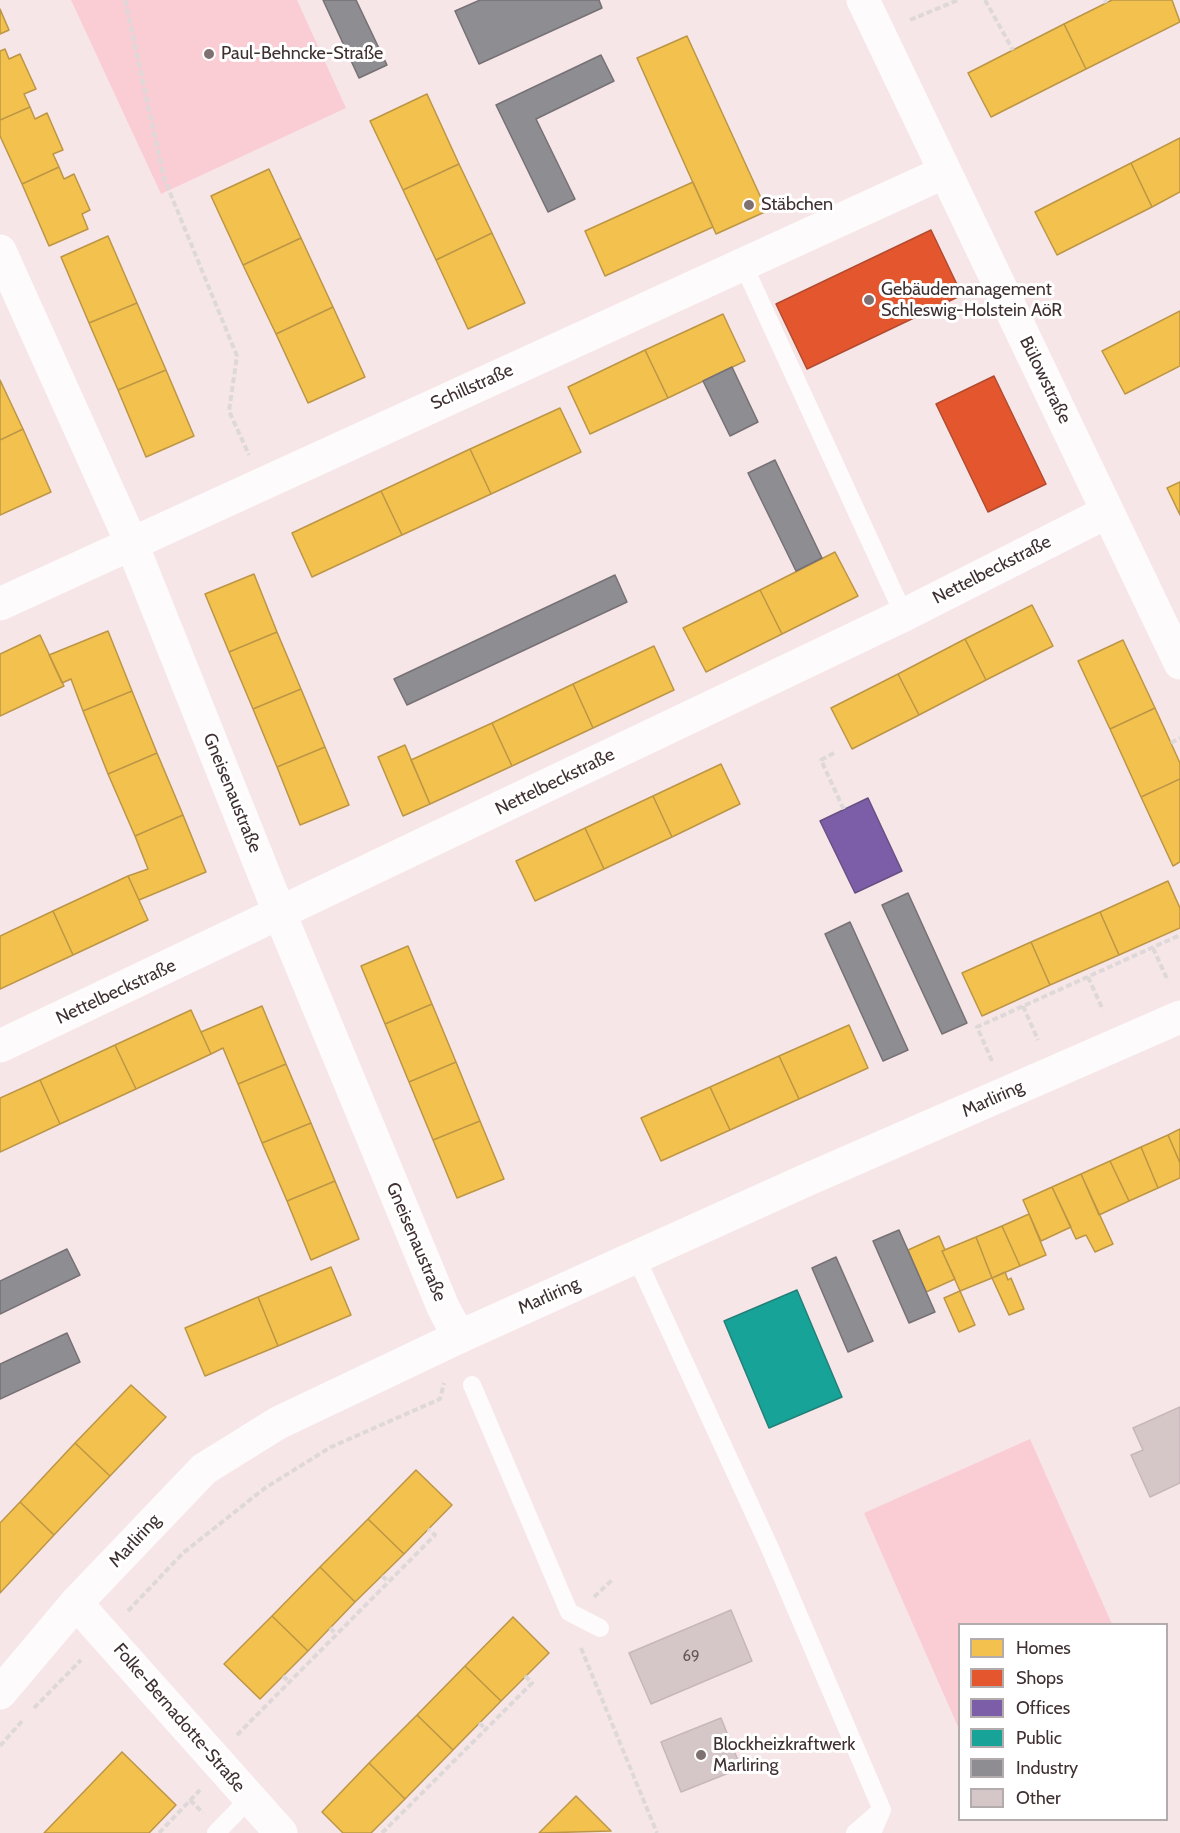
<!DOCTYPE html>
<meta charset="utf-8">
<style>
body{margin:0}
#map{position:relative;width:1180px;height:1833px;overflow:hidden;background:#f7e6e8;font-family:Cabin,sans-serif}
canvas{display:block}
.legend{position:absolute;left:958px;top:1623px;width:210px;height:198px;box-sizing:border-box;background:#fff;border:2px solid #b2acad;margin:0;padding:8px 10px;list-style:none;font-size:18px;color:#3f3032}
.legend li{display:flex;align-items:center;gap:12px;height:30px}
.legend b{width:30px;border:2px solid #b2acad}
</style>
<div id="map">
<canvas width="1180" height="1833"></canvas>
<ul class="legend">
<li><b style="height:16px;background:#f2c14e"></b>Homes</li>
<li><b style="height:16px;background:#e4572e"></b>Shops</li>
<li><b style="height:16px;background:#7b5ea7"></b>Offices</li>
<li><b style="height:16px;background:#17a398"></b>Public</li>
<li><b style="height:16px;background:#8d8d92"></b>Industry</li>
<li><b style="height:16px;background:#d5c6c8"></b>Other</li>
</ul>
</div>
<script>
const ctx = document.querySelector('canvas').getContext('2d');
ctx.lineJoin = 'round';
function fillPath(path, color) {
  ctx.fillStyle = color;
  ctx.fill(path, 'evenodd');
}
function toPath(rows) {
  const path = new Path2D();
  for (const r of rows) {
    path.moveTo(r[0], r[1]);
    for (let i = 2; i < r.length; i += 2) path.lineTo(r[i], r[i + 1]);
  }
  return path;
}
function stroke(path, color, width, dash) {
  ctx.strokeStyle = color;
  ctx.lineWidth = width;
  ctx.lineCap = dash ? 'butt' : 'round';
  ctx.setLineDash(dash || []);
  ctx.stroke(path);
}
function write(font, color, halo, rows, align = 'center') {
  ctx.font = font + ' Cabin,sans-serif';
  ctx.lineWidth = 6;
  ctx.setLineDash([]);
  ctx.textBaseline = 'middle';
  ctx.strokeStyle = halo;
  ctx.fillStyle = color;
  for (const [text, x, y, turn = 0] of rows) {
    ctx.save();
    ctx.translate(x, y);
    ctx.rotate((+turn || 0) * Math.PI / 180);
    ctx.textAlign = isNaN(turn) ? turn : align;
    if (halo) ctx.strokeText(text, 0, 0);
    ctx.fillText(text, 0, 0);
    ctx.restore();
  }
}
fillPath(toPath([
 [71,0,297,0,346,108,161,194],
 [1030,1439,1112,1624,960,1624,959,1729,864,1513]
]), '#facdd5');
const homes = toPath([
 [1112,0,1172,0,1180,22,1086,69,1064,24,1112,0],
 [0,9,9,30,0,34,0,9],
 [1064,24,1086,69,991,117,968,73,1064,24],
 [687,36,767,211,716,234,637,58,687,36],
 [5,49,9,59,20,54,36,89,24,94,30,107,0,120,0,51,5,49],
 [427,94,459,164,403,190,370,121,427,94],
 [30,107,35,119,47,113,63,150,53,154,59,167,22,184,0,136,0,120,30,107],
 [1180,138,1180,192,1152,207,1131,163,1180,138],
 [1131,163,1152,207,1057,255,1035,212,1131,163],
 [459,164,492,233,436,260,403,190,459,164],
 [59,167,64,179,74,174,90,210,82,214,88,229,49,246,22,184,59,167],
 [269,169,301,238,243,265,211,196,269,169],
 [693,182,713,227,605,276,585,231,693,182],
 [492,233,525,303,468,329,436,260,492,233],
 [108,236,137,303,89,323,61,257,108,236],
 [301,238,333,307,276,334,243,265,301,238],
 [137,303,166,370,118,390,89,323,137,303],
 [333,307,365,377,308,403,276,334,333,307],
 [1180,311,1180,366,1125,394,1102,351,1180,311],
 [723,314,745,361,668,398,645,350,723,314],
 [645,350,668,398,590,434,568,387,645,350],
 [166,370,194,436,146,457,118,390,166,370],
 [0,380,23,429,0,440,0,380],
 [560,408,581,452,491,494,470,449,560,408],
 [23,429,51,492,0,515,0,440,23,429],
 [470,449,491,494,402,535,381,491,470,449],
 [1180,482,1180,515,1167,488,1180,482],
 [381,491,402,535,312,577,292,533,381,491],
 [835,552,858,596,782,634,760,590,835,552],
 [254,574,277,632,229,652,205,594,254,574],
 [760,590,782,634,706,672,683,628,760,590],
 [1032,605,1053,646,986,680,965,639,1032,605],
 [108,631,132,691,83,711,71,679,62,683,49,655,108,631],
 [277,632,301,689,253,709,229,652,277,632],
 [40,635,64,686,0,716,0,654,40,635],
 [965,639,986,680,919,715,898,674,965,639],
 [1123,640,1155,708,1110,729,1078,661,1123,640],
 [654,646,674,690,593,728,573,684,654,646],
 [898,674,919,715,852,749,831,708,898,674],
 [573,684,593,728,512,766,492,723,573,684],
 [301,689,325,747,277,767,253,709,301,689],
 [132,691,157,753,108,774,83,711,132,691],
 [1155,708,1180,763,1180,779,1141,797,1110,729,1155,708],
 [492,723,512,766,430,804,411,760,492,723],
 [405,745,430,804,403,816,378,757,405,745],
 [325,747,349,805,300,825,277,767,325,747],
 [157,753,183,815,135,836,108,774,157,753],
 [721,764,740,804,672,837,653,796,721,764],
 [1180,779,1180,862,1173,866,1141,797,1180,779],
 [653,796,672,837,604,869,585,828,653,796],
 [183,815,206,872,139,900,128,876,148,869,135,836,183,815],
 [585,828,604,869,535,901,516,861,585,828],
 [128,876,148,920,73,955,53,911,128,876],
 [1168,881,1180,908,1180,928,1119,955,1100,912,1168,881],
 [53,911,73,955,0,989,0,936,53,911],
 [1100,912,1119,955,1050,985,1031,942,1100,912],
 [1031,942,1050,985,982,1016,962,973,1031,942],
 [408,946,432,1004,385,1024,361,966,408,946],
 [432,1004,456,1062,409,1082,385,1024,432,1004],
 [262,1006,286,1064,238,1084,223,1048,211,1054,201,1032,262,1006],
 [191,1010,211,1054,136,1089,115,1045,191,1010],
 [849,1025,868,1068,799,1099,779,1056,849,1025],
 [115,1045,136,1089,60,1124,40,1080,115,1045],
 [779,1056,799,1099,730,1130,710,1087,779,1056],
 [456,1062,480,1121,433,1140,409,1082,456,1062],
 [286,1064,311,1123,262,1143,238,1084,286,1064],
 [40,1080,60,1124,0,1152,0,1098,40,1080],
 [710,1087,730,1130,661,1161,641,1118,710,1087],
 [480,1121,504,1179,457,1198,433,1140,480,1121],
 [311,1123,335,1181,287,1201,262,1143,311,1123],
 [1180,1129,1180,1163,1168,1135,1180,1129],
 [1168,1135,1180,1163,1180,1178,1158,1188,1141,1147,1168,1135],
 [1141,1147,1158,1188,1129,1201,1110,1161,1141,1147],
 [1110,1161,1129,1201,1099,1215,1081,1174,1110,1161],
 [1081,1174,1113,1244,1095,1252,1086,1235,1076,1239,1052,1187,1081,1174],
 [335,1181,359,1239,311,1260,287,1201,335,1181],
 [1052,1187,1071,1227,1041,1241,1023,1200,1052,1187],
 [1029,1214,1046,1255,1020,1266,1002,1226,1029,1214],
 [1002,1226,1020,1266,992,1278,976,1237,1002,1226],
 [939,1236,945,1250,942,1251,955,1279,926,1292,908,1250,939,1236],
 [976,1237,992,1278,960,1291,942,1251,976,1237],
 [331,1267,351,1315,278,1346,258,1297,331,1267],
 [1005,1272,1008,1280,1011,1278,1024,1309,1009,1315,992,1278,1005,1272],
 [960,1291,975,1325,959,1332,944,1298,960,1291],
 [258,1297,278,1346,205,1376,185,1328,258,1297],
 [131,1385,166,1417,110,1476,75,1443,131,1385],
 [75,1443,110,1476,54,1535,20,1502,75,1443],
 [416,1470,452,1505,404,1554,368,1519,416,1470],
 [20,1502,54,1535,0,1593,0,1523,20,1502],
 [368,1519,404,1554,355,1602,320,1567,368,1519],
 [320,1567,355,1602,308,1651,272,1616,320,1567],
 [272,1616,308,1651,260,1699,224,1664,272,1616],
 [513,1617,549,1653,501,1701,465,1666,513,1617],
 [465,1666,501,1701,453,1750,417,1715,465,1666],
 [417,1715,453,1750,405,1799,369,1763,417,1715],
 [122,1752,176,1805,149,1833,44,1833,122,1752],
 [369,1763,405,1799,371,1833,343,1833,322,1812,369,1763],
 [576,1796,611,1831,539,1833,576,1796]
]);
fillPath(homes, '#f2c14e');
stroke(homes, '#bc9646', 1.5);
const shops = toPath([
 [931,230,962,295,807,369,776,304,931,230],
 [994,376,1046,484,988,512,936,404,994,376]
]);
fillPath(shops, '#e4572e');
stroke(shops, '#b24b2f', 1.5);
const offices = toPath([
 [868,798,902,871,855,893,820,821,868,798]
]);
fillPath(offices, '#7b5ea7');
stroke(offices, '#695084', 1.5);
const public = toPath([
 [797,1290,842,1397,769,1428,724,1321,797,1290]
]);
fillPath(public, '#17a398');
stroke(public, '#238079', 1.5);
const industry = toPath([
 [323,0,356,0,387,65,359,78,323,0],
 [480,0,599,0,602,8,479,64,455,11,480,0],
 [601,55,614,81,536,119,575,199,548,212,496,105,601,55],
 [732,367,758,422,730,436,703,381,732,367],
 [775,460,822,558,796,571,748,473,775,460],
 [615,575,627,602,407,705,394,679,615,575],
 [908,893,967,1023,942,1034,882,905,908,893],
 [850,922,908,1050,883,1061,825,934,850,922],
 [899,1230,935,1312,909,1323,873,1241,899,1230],
 [67,1249,80,1275,0,1314,0,1281,67,1249],
 [836,1257,873,1341,848,1352,812,1268,836,1257],
 [67,1333,80,1362,0,1399,0,1364,67,1333]
]);
fillPath(industry, '#8d8d92');
stroke(industry, '#767175', 1.5);
const building = toPath([
 [1180,1407,1180,1483,1150,1497,1131,1455,1143,1450,1133,1428,1180,1407],
 [731,1610,752,1661,651,1704,629,1653,731,1610],
 [721,1718,741,1768,681,1792,661,1742,721,1718]
]);
fillPath(building, '#d5c6c8');
stroke(building, '#c6b7b9', 1.5);
stroke(toPath([
 [125,0,164,178,237,356,229,411,249,455],
 [985,0,1013,50],
 [1105,0,1106,3],
 [910,20,958,0],
 [1171,743,1180,738],
 [834,753,821,760,844,810],
 [1153,948,1168,981],
 [1088,977,1103,1010],
 [1023,1006,1038,1040],
 [992,1061,977,1027,1180,935],
 [382,1576,389,1582],
 [594,1597,612,1580],
 [128,1611,183,1553,265,1488,331,1447,440,1399,444,1383],
 [330,1628,336,1634],
 [581,1648,657,1833],
 [283,1676,289,1682],
 [34,1708,81,1660],
 [479,1723,486,1729],
 [237,1735,435,1535,428,1529],
 [0,1746,23,1720],
 [190,1800,203,1813],
 [159,1833,200,1790],
 [382,1833,532,1683,525,1676]
]), '#ded8d9', 4, [6, 3]);
stroke(toPath([
 [743,264,904,615],
 [636,1257,769,1546,882,1810,872,1833],
 [472,1385,569,1612,600,1628],
 [216,1833,250,1798],
 [855,1833,878,1813]
]), '#fefbfc', 18);
stroke(toPath([
 [863,0,1180,663],
 [0,251,131,542,280,914,443,1307,459,1337],
 [0,604,945,172],
 [0,1046,904,615,1107,512],
 [76,1603,281,1833]
]), '#fefbfc', 33);
stroke(toPath([
 [0,1693,76,1603,204,1469,278,1423,459,1337,802,1182,1180,1017]
]), '#fefbfc', 33);
for (const [x, y, r, color] of [
 [209,54,6,"#7f7072"],
 [749,205,6,"#7f7072"],
 [869,300,6,"#7f7072"],
 [701,1755,6,"#7f7072"]
]) {
  const dot = new Path2D();
  dot.arc(x, y, r, 0, 2 * Math.PI);
  ctx.fillStyle = color;
  ctx.fill(dot);
  stroke(dot, '#fff', 2);
}
write('15px', '#645658', null, [
 ["69",691,1657]
]);
write('18px', '#3f3032', '#fff', [
 ["Paul-Behncke-Straße",221,54],
 ["Stäbchen",761,205],
 ["Gebäudemanagement",881,290],
 ["Schleswig-Holstein AöR",881,311],
 ["Blockheizkraftwerk",713,1745],
 ["Marliring",713,1766]
], 'left');
write('18px', '#3f3032', '#fff', [
 ["Bülowstraße",1045,380,64],
 ["Schillstraße",472,387,-24],
 ["Nettelbeckstraße",992,570,-27],
 ["Nettelbeckstraße",555,782,-26],
 ["Gneisenaustraße",232,793,68],
 ["Nettelbeckstraße",116,992,-25],
 ["Marliring",993,1099,-24],
 ["Gneisenaustraße",416,1242,67],
 ["Marliring",549,1296,-24],
 ["Marliring",135,1541,-47],
 ["Folke-Bernadotte-Straße",179,1718,49]
]);
</script>
